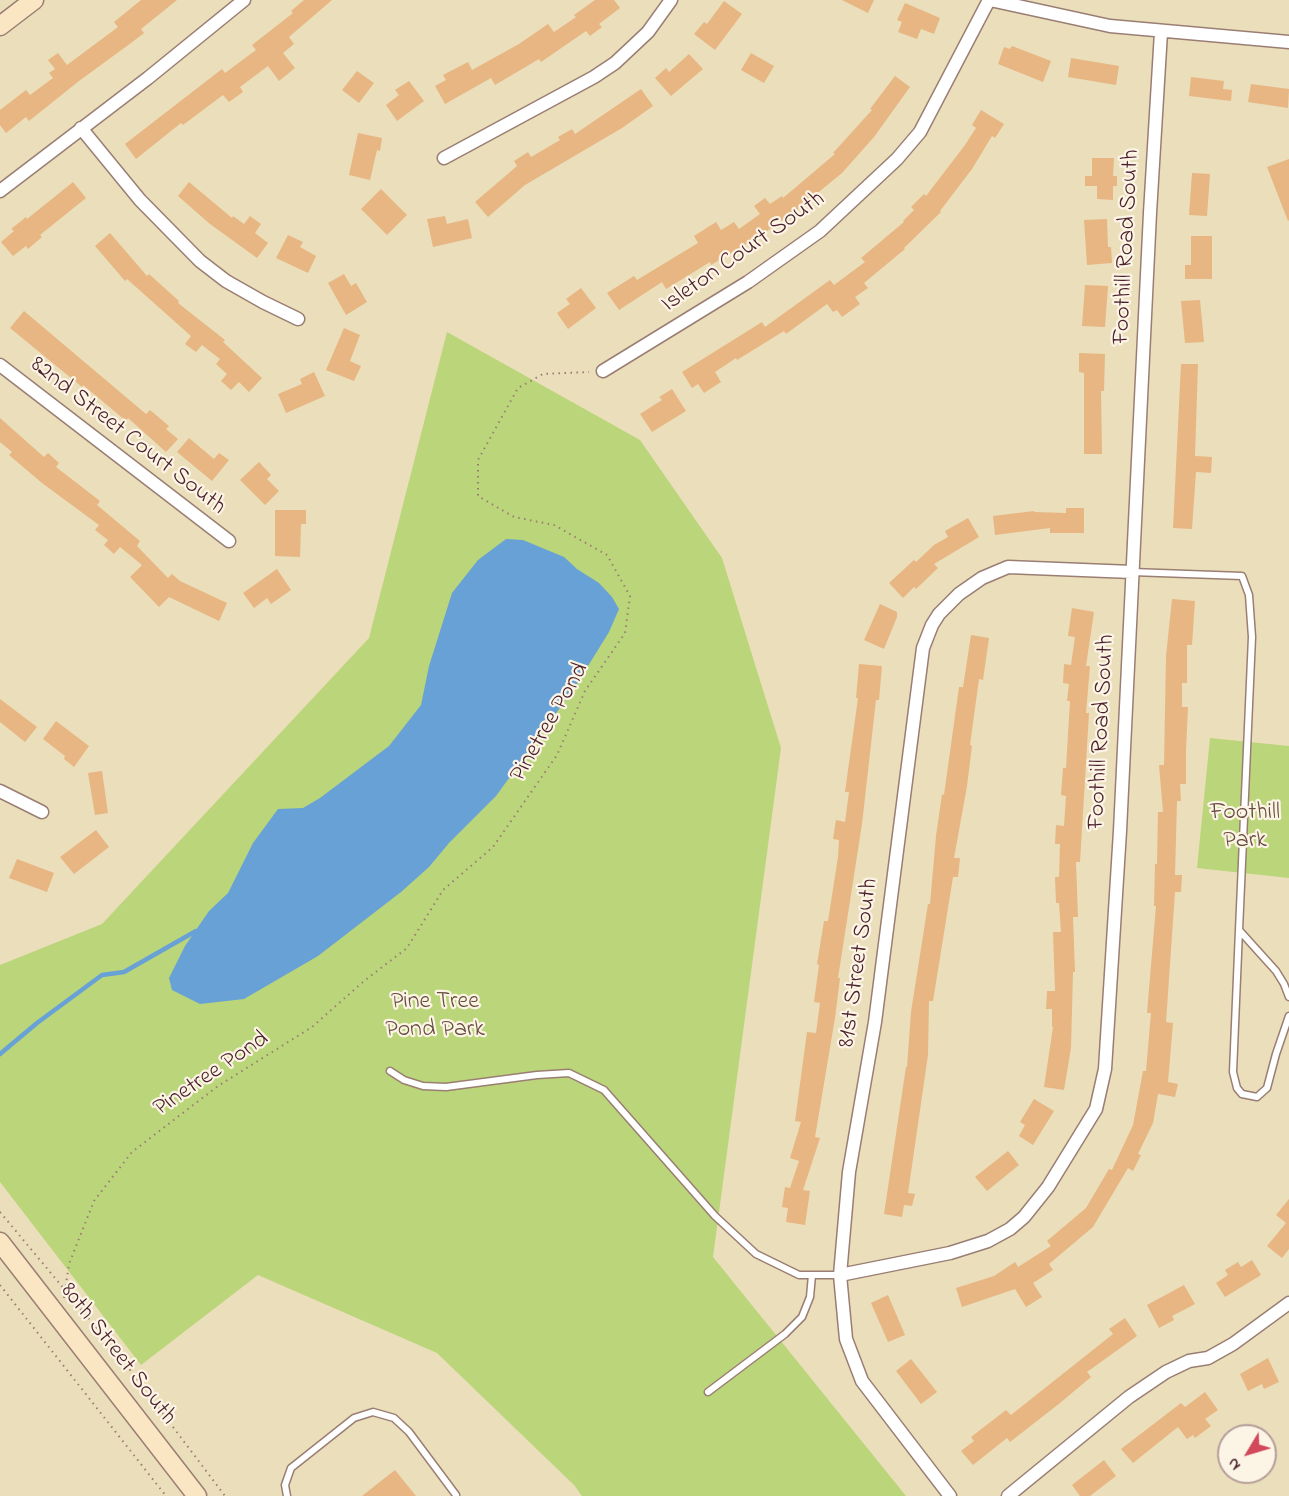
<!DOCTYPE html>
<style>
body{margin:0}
#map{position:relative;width:1289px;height:1496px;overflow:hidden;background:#ebdebb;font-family:"Indie Flower",sans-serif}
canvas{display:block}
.north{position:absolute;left:1217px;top:1424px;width:60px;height:60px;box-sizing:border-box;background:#fcf5e5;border:2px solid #b59f9b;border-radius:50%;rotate:232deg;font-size:16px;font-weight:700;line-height:24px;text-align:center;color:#4a1f2b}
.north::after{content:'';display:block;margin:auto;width:21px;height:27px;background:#d1495b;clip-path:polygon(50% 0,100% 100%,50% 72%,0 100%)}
</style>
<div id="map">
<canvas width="1289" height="1496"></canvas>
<div class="north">N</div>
</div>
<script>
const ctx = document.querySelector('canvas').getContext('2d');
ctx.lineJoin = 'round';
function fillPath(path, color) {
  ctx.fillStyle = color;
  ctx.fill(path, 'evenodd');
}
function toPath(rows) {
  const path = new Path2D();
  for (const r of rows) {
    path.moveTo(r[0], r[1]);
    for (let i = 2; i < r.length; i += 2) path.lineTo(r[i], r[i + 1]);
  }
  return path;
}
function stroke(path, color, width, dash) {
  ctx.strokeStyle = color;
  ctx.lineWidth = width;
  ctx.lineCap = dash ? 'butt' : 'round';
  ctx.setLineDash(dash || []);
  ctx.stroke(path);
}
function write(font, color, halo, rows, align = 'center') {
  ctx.font = font + ' "Indie Flower",sans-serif';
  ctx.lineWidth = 4.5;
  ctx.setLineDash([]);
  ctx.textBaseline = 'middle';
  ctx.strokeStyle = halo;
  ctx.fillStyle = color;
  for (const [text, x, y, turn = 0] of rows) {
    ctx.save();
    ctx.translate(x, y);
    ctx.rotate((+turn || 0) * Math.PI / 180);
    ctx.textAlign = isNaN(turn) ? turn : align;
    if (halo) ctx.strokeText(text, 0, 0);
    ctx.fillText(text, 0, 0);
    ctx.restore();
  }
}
fillPath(toPath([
 [447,332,640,440,722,558,781,748,713,1257,906,1496,582,1496,574,1485,437,1353,258,1275,141,1365,0,1182,0,965,102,924,369,638],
 [1210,738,1289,746,1289,878,1197,868]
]), '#bbd57a');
fillPath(toPath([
 [506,539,523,540,564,557,577,569,599,583,612,597,619,609,609,632,575,687,496,796,449,843,429,867,401,892,318,956,244,999,200,1004,172,990,169,978,185,946,209,911,228,893,253,843,278,809,303,808,320,798,389,746,421,705,429,666,452,593,478,560]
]), '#67a1d6');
stroke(toPath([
 [0,1054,37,1023,102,975,124,972,196,931]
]), '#67a1d6', 4.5);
fillPath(toPath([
 [141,0,177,0,141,29,144,33,131,43,79,81,29,121,26,117,6,133,0,125,0,110,26,90,30,95,53,78,49,73,55,69,48,60,58,53,67,65,118,27,114,22],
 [304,0,332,0,289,37,294,44,283,53,295,68,279,81,268,66,240,87,243,92,229,102,223,95,183,125,181,123,136,159,125,144,222,69,225,73,256,50,252,45,293,13,291,11],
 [595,0,614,0,620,8,599,24,602,27,590,36,586,31,541,62,539,59,495,85,491,78,445,104,435,86,446,80,443,75,468,62,472,70,519,44,548,24,554,32,576,17,574,15],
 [842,0,874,0,868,13],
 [724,1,742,14,715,50,694,34,704,22,707,24],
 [905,3,940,18,934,34,921,29,917,39,898,32,902,22,897,20],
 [1012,46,1051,61,1043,82,998,64,1004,47,1010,49],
 [751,53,774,66,764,83,741,70],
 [689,54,703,69,671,96,655,78,666,68,669,72],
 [1071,58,1119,66,1116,85,1068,77],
 [357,71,374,83,359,103,342,90],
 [895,76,910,87,874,137,842,173,798,209,763,234,711,265,710,262,666,289,662,282,619,310,607,293,634,276,637,280,698,243,694,236,716,222,721,230,734,222,739,229,760,214,754,206,765,198,770,204,782,196,783,198,835,154,833,153,872,110,870,109],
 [1191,77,1224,81,1223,89,1232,90,1231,101,1189,96],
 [409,81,424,101,397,121,386,105,399,95,395,90],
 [1251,84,1289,89,1288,108,1248,102],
 [641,89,653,106,622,128,525,185,488,217,475,202,517,166,514,161,528,152,531,157,560,140,558,137,572,129,575,134],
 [981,110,1004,124,995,138,992,136,972,169,940,211,941,212,904,248,905,249,864,283,868,288,855,297,860,304,842,317,837,310,833,312,827,304,786,334,784,331,737,360,736,358,715,372,721,382,704,393,698,384,692,388,682,372,762,322,765,327,830,280,834,285,865,262,861,258,904,222,903,221,914,210,911,207,924,194,926,196,965,145,976,128,972,125],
 [358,133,382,138,380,151,377,150,370,180,349,175],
 [1092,158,1114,158,1113,176,1117,176,1117,186,1113,186,1113,200,1097,199,1097,186,1085,186,1085,176,1092,176],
 [1289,159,1289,220,1288,221,1267,167],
 [1192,173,1210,174,1207,216,1189,215],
 [73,182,86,198,40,235,42,237,28,249,26,246,13,256,1,242,14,231,11,229,26,217,27,219],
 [189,182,232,218,233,216,244,224,250,216,261,224,255,233,268,243,257,258,210,224,178,196],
 [381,189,407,215,387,235,361,209],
 [445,216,447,224,468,219,472,238,433,247,427,219],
 [1107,219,1108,247,1111,247,1112,263,1087,265,1084,220],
 [110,233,147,276,149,274,179,301,178,303,225,340,223,342,262,378,249,392,239,382,231,390,221,381,227,374,216,364,220,359,202,345,196,352,185,344,191,336,127,279,125,281,95,246],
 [288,235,303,242,300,247,316,256,308,273,276,258],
 [1191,236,1212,236,1212,279,1185,279,1185,265,1191,265],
 [344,274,351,286,356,283,367,302,346,315,328,283],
 [1085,285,1108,286,1105,327,1082,326],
 [581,288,596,308,568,329,557,313,570,304,566,299],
 [1200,300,1204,342,1185,343,1181,301],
 [24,311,146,414,150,410,169,426,166,429,178,439,166,452,128,418,126,421,83,385,82,387,10,328],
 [344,328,360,335,350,361,361,366,354,381,326,370],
 [1079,353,1105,354,1104,391,1101,391,1102,454,1084,454,1084,373,1079,372],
 [1181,364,1198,364,1195,456,1212,457,1211,473,1196,472,1192,529,1173,528],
 [314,372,325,396,286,413,278,394,302,384,300,379],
 [672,389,686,411,652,432,640,414,662,400,659,397],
 [0,418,44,457,48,453,59,463,56,467,100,501,97,505,140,541,137,546,168,578,172,574,180,581,227,603,219,621,169,597,159,607,130,577,142,565,120,547,114,554,104,545,108,540,95,530,99,525,42,483,9,455,12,452,0,442],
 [189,438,214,459,219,453,229,460,212,481,177,452],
 [259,462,271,475,267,479,279,491,265,505,240,480],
 [1066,508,1084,508,1084,533,1050,533,1050,528,995,535,993,516,1034,511,1034,512,1066,513],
 [275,510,306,510,306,524,301,524,300,557,275,556],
 [968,518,979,537,934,564,938,568,916,589,914,587,903,598,889,583,914,560,916,562,934,545,948,537,945,531],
 [277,569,291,590,271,604,267,598,254,608,243,593],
 [1172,599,1195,601,1192,645,1187,645,1187,683,1182,683,1182,707,1188,707,1186,750,1186,784,1180,784,1181,801,1177,801,1175,875,1182,875,1181,892,1175,892,1166,1022,1173,1023,1168,1082,1178,1084,1175,1097,1158,1094,1153,1123,1138,1154,1141,1155,1133,1171,1128,1168,1093,1227,1049,1264,1053,1270,1033,1283,1042,1297,1026,1307,1015,1289,962,1307,956,1288,994,1276,1015,1262,1018,1267,1051,1246,1047,1241,1086,1208,1109,1169,1112,1170,1133,1125,1143,1071,1146,1071,1151,1013,1147,1013,1156,906,1154,906,1155,864,1157,864,1158,812,1163,812,1159,765,1164,765,1166,656],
 [880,604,897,612,897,617,884,649,864,640],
 [1072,608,1094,612,1086,666,1090,666,1086,713,1089,713,1080,862,1076,862,1078,917,1073,917,1075,972,1073,972,1071,1048,1064,1090,1044,1087,1053,1027,1052,1027,1052,1009,1046,1009,1047,991,1055,991,1053,932,1061,932,1059,903,1056,903,1055,877,1059,877,1060,844,1055,844,1056,825,1064,826,1066,796,1061,795,1063,768,1066,768,1070,701,1067,701,1069,684,1063,683,1064,664,1071,665,1075,637,1068,636],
 [971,635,989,638,983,680,979,679,970,745,972,746,967,786,954,858,960,858,958,877,953,877,933,1001,929,1001,928,1055,908,1193,915,1194,912,1206,904,1205,902,1217,884,1214,906,1067,907,1067,911,1012,928,904,930,904,936,836,942,794,944,795,959,687,963,687],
 [859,664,882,666,879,700,876,700,862,824,838,978,840,978,835,1018,815,1137,820,1138,803,1190,810,1191,805,1225,786,1222,788,1208,782,1207,785,1187,790,1188,799,1161,790,1158,801,1122,795,1121,807,1032,816,1033,820,1003,814,1002,819,965,817,964,824,921,828,921,838,857,839,840,833,839,836,820,845,822,849,792,845,792,858,698,856,698],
 [0,699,37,727,25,742,0,722],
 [56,721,89,746,74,767,64,759,65,756,43,739],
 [102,771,108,813,95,815,88,773],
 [96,830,109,847,74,874,60,857],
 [17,859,54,873,47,892,9,878],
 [1034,1099,1054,1111,1033,1145,1019,1136,1025,1125,1020,1122],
 [1008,1151,1019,1165,987,1191,975,1177],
 [1289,1199,1289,1249,1282,1258,1267,1246,1286,1223,1276,1215],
 [1252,1260,1261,1275,1225,1297,1216,1283,1228,1275,1225,1270,1238,1262,1241,1267],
 [1184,1285,1195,1304,1172,1316,1174,1320,1159,1328,1147,1305],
 [888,1295,905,1335,888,1342,871,1303],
 [1125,1318,1137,1336,1087,1372,1091,1377,1060,1403,1010,1442,1007,1438,973,1465,961,1451,974,1441,971,1437,1006,1410,1011,1415,1113,1334,1109,1329],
 [1268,1358,1279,1382,1264,1389,1262,1384,1248,1391,1240,1374],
 [911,1359,937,1392,921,1404,896,1371],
 [1205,1392,1218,1410,1205,1419,1211,1426,1195,1438,1193,1435,1187,1439,1178,1427,1133,1463,1121,1449,1181,1403,1185,1407],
 [1104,1460,1116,1476,1090,1496,1080,1496,1072,1485],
 [395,1470,416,1496,362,1496]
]), '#e7b682');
const service = toPath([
 [1132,572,1242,576,1249,595,1252,637,1239,930],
 [1289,997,1284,984,1276,971,1239,930,1233,1072,1237,1088,1242,1094,1257,1097,1267,1088,1276,1054,1289,1016],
 [390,1071,404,1080,423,1086,446,1087,537,1075,569,1073,604,1090,715,1216,756,1254,799,1275,839,1275],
 [708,1392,785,1334,802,1317,810,1297,812,1275],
 [287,1496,285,1485,291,1468,354,1418,373,1412,394,1418,409,1432,456,1495]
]);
const minor = toPath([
 [990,0,1110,26,1289,42],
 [81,128,140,200,200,261,226,281,263,302,298,319],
 [444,158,594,77,615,63,648,32,671,0],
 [0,191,148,78,244,0],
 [0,365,229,541],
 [603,371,748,282,820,231,897,159,920,132,989,0],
 [0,791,42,812],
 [840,1275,950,1253,988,1241,1010,1229,1024,1217,1048,1187,1096,1109,1105,1069,1120,831,1150,213,1161,32],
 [950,1496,862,1381,846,1339,840,1275,849,1172,875,1022,923,648,932,625,939,614,959,594,982,578,1008,567,1132,572],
 [1008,1496,1129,1397,1166,1372,1189,1361,1208,1358,1233,1344,1289,1303]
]);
const secondary = toPath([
 [0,26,34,0],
 [0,1242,197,1496]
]);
stroke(service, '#9a7e73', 9);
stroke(minor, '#9a7e73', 15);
stroke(secondary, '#9a7e73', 21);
stroke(toPath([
 [0,1212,115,1350,225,1496],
 [0,1285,166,1496],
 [64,1298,69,1264,94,1201,132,1152,218,1086,312,1027,364,981,407,948,443,890,493,847,557,755,585,691,625,633,630,596,607,555,554,525,514,517,478,496,478,460,518,388,543,374,589,372]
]), '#9a7e73', 2, [1.5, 4.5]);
stroke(service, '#fff', 6);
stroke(minor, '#fff', 12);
stroke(secondary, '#fbe6c3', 18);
write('24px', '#4a1f2b', '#fcf5e5', [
 ["Foothill Road South",1128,247,-87],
 ["Isleton Court South",744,253,-35],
 ["82nd Street Court South",127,437,38],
 ["Pinetree Pond",551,723,-60],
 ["Foothill Road South",1103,732,-87],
 ["81st Street South",860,963,-82],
 ["Pinetree Pond",212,1075,-34],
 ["80th Street South",117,1355,52]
]);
write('24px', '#664c3f', '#fcf5e5', [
 ["Foothill",1245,814],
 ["Park",1245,842],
 ["Pine Tree",435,1003],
 ["Pond Park",435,1031]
]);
</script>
